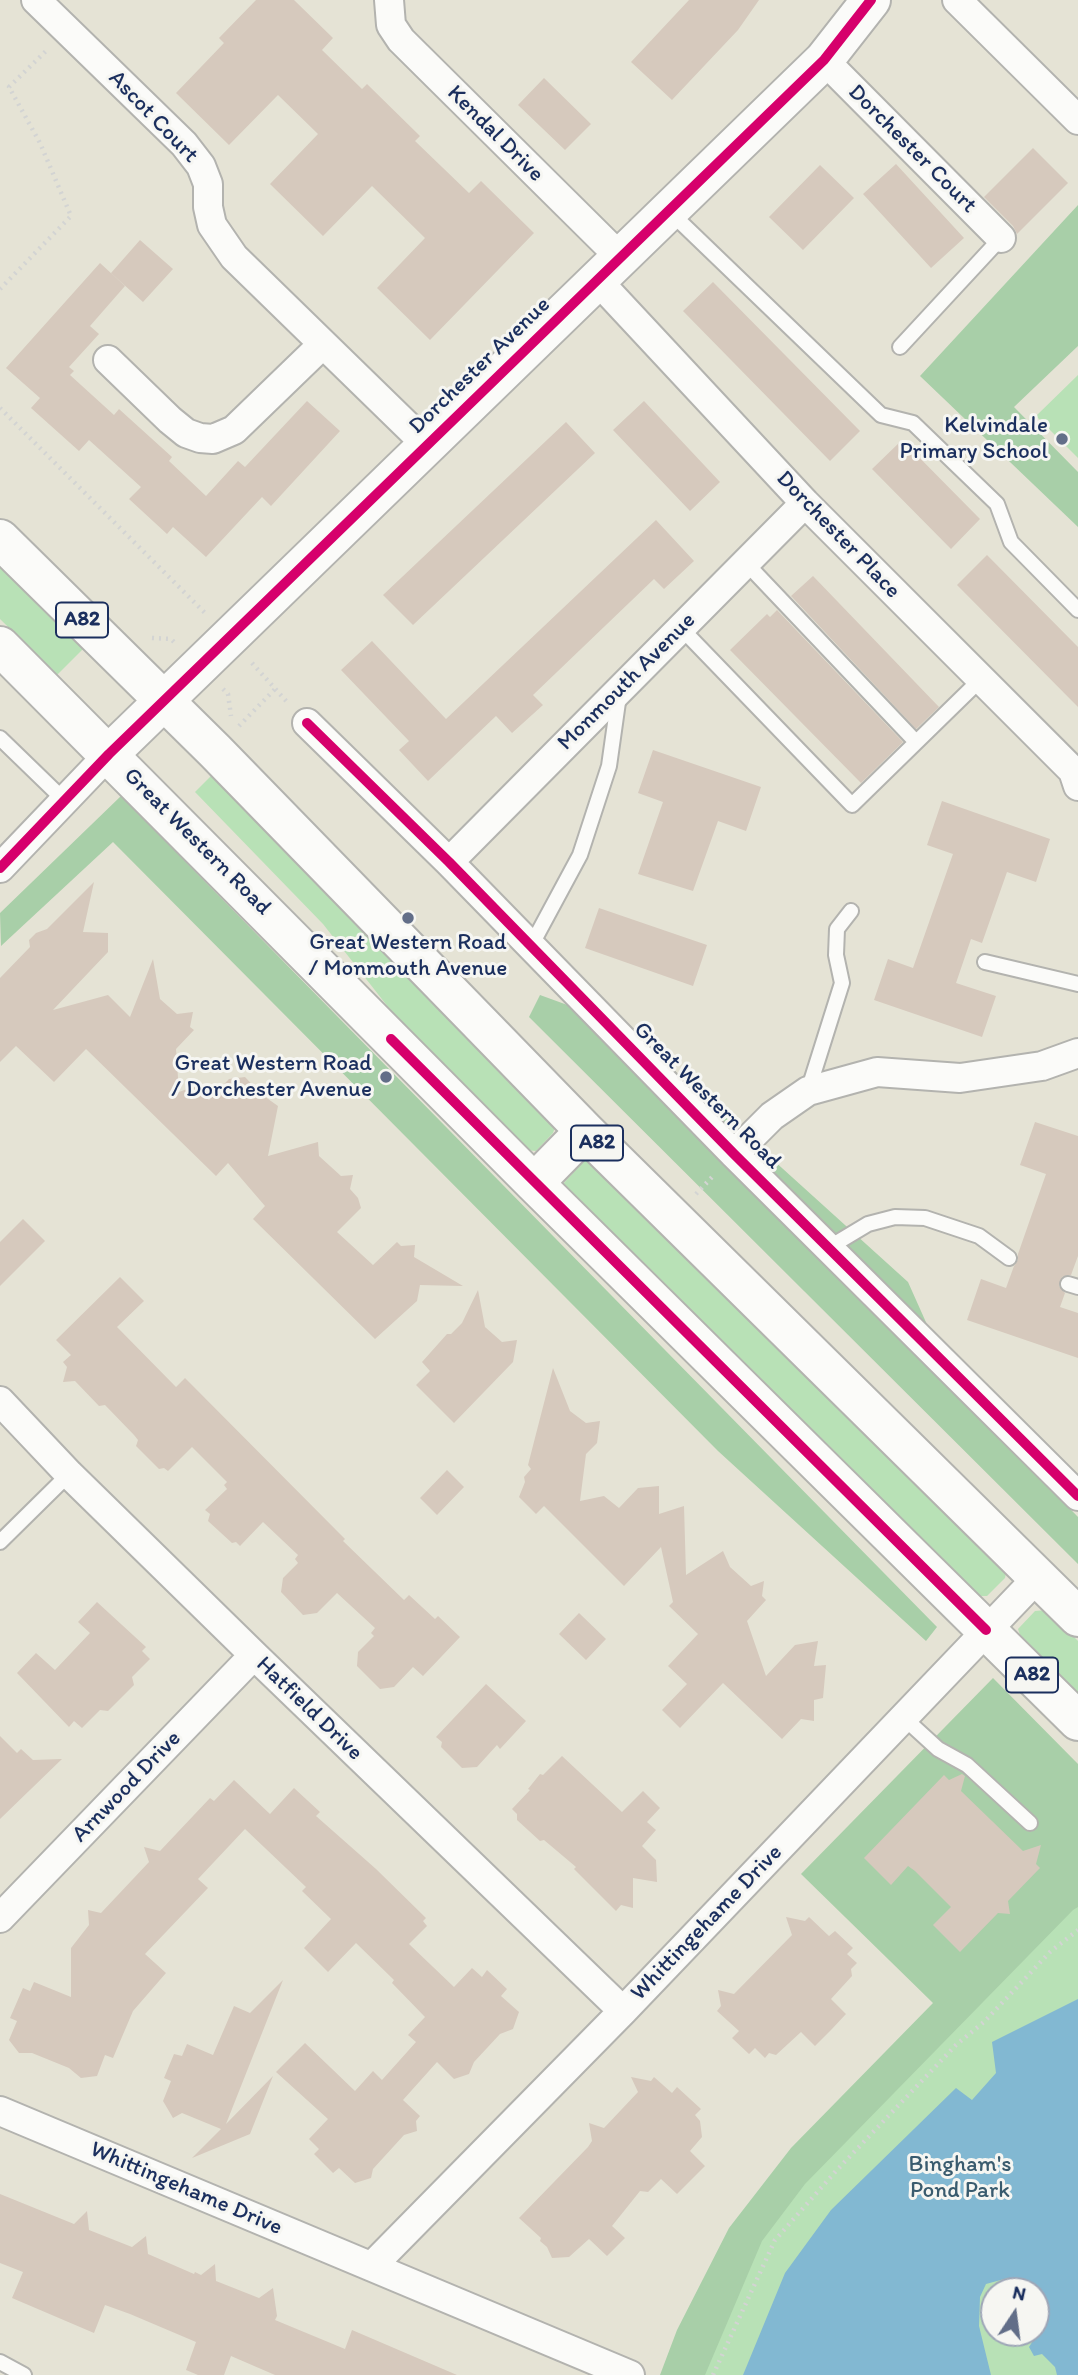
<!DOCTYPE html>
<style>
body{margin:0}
#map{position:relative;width:1078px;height:2375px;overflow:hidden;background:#e5e3d5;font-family:Itim,sans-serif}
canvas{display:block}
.north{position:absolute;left:980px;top:2277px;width:70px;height:70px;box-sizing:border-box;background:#f6f6f2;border:2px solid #9ea6b7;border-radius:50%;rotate:13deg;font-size:19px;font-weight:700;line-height:28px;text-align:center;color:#1b2f5e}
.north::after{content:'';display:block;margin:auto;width:24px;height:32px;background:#626e88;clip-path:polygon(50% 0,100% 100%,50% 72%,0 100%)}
</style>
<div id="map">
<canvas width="1078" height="2375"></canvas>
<div class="north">N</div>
</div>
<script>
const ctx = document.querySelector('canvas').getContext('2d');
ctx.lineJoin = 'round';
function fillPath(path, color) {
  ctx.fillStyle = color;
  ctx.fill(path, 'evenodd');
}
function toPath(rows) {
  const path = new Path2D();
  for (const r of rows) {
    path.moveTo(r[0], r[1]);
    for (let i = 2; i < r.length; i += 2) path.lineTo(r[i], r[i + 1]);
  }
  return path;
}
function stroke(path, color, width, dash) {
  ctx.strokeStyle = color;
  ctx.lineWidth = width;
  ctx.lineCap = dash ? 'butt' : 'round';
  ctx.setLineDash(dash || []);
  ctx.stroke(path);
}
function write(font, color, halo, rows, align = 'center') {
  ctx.font = font + ' Itim,sans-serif';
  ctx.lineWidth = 6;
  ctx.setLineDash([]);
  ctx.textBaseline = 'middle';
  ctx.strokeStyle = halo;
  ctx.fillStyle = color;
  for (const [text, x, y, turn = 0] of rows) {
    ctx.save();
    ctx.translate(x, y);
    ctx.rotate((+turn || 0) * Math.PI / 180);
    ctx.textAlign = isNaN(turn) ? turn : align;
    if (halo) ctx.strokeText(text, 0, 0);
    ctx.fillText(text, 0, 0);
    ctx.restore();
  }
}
fillPath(toPath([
 [1078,375,1078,458,1036,416],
 [0,566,84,648,57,675,0,619],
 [211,776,552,1122,555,1127,553,1133,536,1151,524,1150,403,1026,323,924,195,792],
 [584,1161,590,1161,1006,1573,1005,1578,987,1596,976,1596,562,1185],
 [1047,1610,1078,1641,1078,1695,1021,1638,1018,1629,1035,1611],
 [1078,1894,1078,2375,694,2375,754,2220],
 [994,2291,1036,2291,1036,2333,994,2333]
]), '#b8e1b6');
fillPath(toPath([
 [1078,205,1078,346,1014,407,1078,472,1078,527,920,376],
 [121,796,937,1627,926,1641,718,1451,113,842,1,946,0,913],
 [540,995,625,1026,908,1282,958,1394,1078,1517,1078,1564,529,1017],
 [993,1678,1078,1764,1078,1907,1073,1910,805,2184,762,2241,705,2375,660,2375,677,2330,729,2228,791,2148,933,2003,801,1874]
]), '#a8cfa8');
fillPath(toPath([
 [1078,1999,1078,2375,1057,2375,1055,2367,1042,2354,1034,2356,1029,2347,1040,2330,1036,2325,1036,2291,1024,2291,1017,2282,1008,2278,986,2284,980,2297,979,2326,991,2375,743,2375,785,2273,831,2210,956,2088,972,2100,996,2073,992,2042]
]), '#82b8d2');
fillPath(toPath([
 [256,0,294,0,333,38,322,50,362,89,367,84,420,136,415,141,469,193,481,181,534,233,430,340,377,288,425,238,372,186,323,236,270,184,318,134,278,95,229,145,176,93,224,43,219,38],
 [689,0,759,0,738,30,672,100,631,62],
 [544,78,591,124,565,150,518,105],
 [1033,148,1068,183,1017,234,1013,226,984,197],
 [896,164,964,238,931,268,863,194],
 [820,165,854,198,803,250,769,217],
 [140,240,173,269,143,302,111,273],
 [100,263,125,286,90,326,99,334,69,367,74,371,70,375,114,415,119,409,172,457,169,461,206,496,238,461,245,467,307,401,340,431,271,506,262,497,206,557,173,527,167,534,129,499,141,487,89,440,79,451,31,408,40,398,6,368],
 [713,282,860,431,830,461,683,311],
 [644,401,720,482,690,511,613,430],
 [566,422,595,453,413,625,383,595],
 [902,440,980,519,951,549,872,469],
 [656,520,694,561,664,589,654,579,533,695,543,705,512,733,496,716,428,781,399,750,409,741,341,670,372,641,446,719],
 [987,555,1078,647,1078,707,957,585],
 [813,576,939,707,916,729,791,596],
 [777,610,903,742,861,783,730,650,767,614,770,617],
 [653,750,761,787,746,831,718,821,693,891,638,874,663,802,638,793],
 [942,801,1050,839,1036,882,1007,872,982,943,971,939,956,983,996,996,982,1037,874,1000,888,959,913,968,953,854,927,845],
 [94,882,83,932,108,933,108,952,53,1010,108,995,130,1017,153,959,160,999,177,1014,193,1012,190,1027,194,1030,176,1049,179,1092,195,1086,209,1100,229,1079,245,1077,261,1094,278,1106,268,1156,318,1142,319,1156,341,1176,353,1175,350,1189,358,1198,361,1208,337,1232,373,1265,397,1242,401,1246,415,1245,414,1257,463,1286,420,1285,417,1301,375,1339,253,1219,265,1206,228,1163,216,1176,86,1049,54,1082,16,1046,0,1062,0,978,30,947,29,940,36,933,47,929],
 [599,908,707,945,693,986,585,948],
 [1035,1122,1078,1136,1078,1256,1071,1275,1062,1277,1059,1286,1065,1293,1060,1307,1078,1313,1078,1358,967,1320,981,1279,1006,1288,1014,1266,1018,1260,1018,1254,1046,1174,1020,1165],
 [23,1219,45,1241,0,1286,0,1242],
 [120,1277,144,1301,117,1327,176,1387,185,1378,345,1539,343,1541,404,1600,409,1595,435,1619,438,1616,460,1637,423,1676,413,1667,394,1687,380,1689,357,1666,358,1652,374,1636,371,1633,375,1628,337,1593,317,1613,303,1615,281,1592,283,1578,298,1563,295,1559,298,1555,263,1522,240,1546,236,1542,232,1543,208,1521,210,1514,205,1510,227,1489,224,1485,227,1482,192,1447,168,1471,164,1468,159,1469,136,1446,138,1440,134,1435,105,1405,99,1406,75,1381,63,1382,67,1367,63,1362,71,1355,56,1340],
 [478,1290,485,1327,502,1342,517,1340,513,1362,454,1423,416,1385,430,1371,422,1362,447,1334,451,1334,462,1323],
 [553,1368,570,1411,586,1423,600,1421,597,1443,586,1454,580,1501,604,1496,619,1508,638,1488,659,1486,659,1514,684,1506,686,1575,723,1551,730,1567,751,1586,764,1581,762,1596,766,1600,747,1621,766,1676,795,1645,818,1641,814,1666,826,1665,823,1698,814,1700,814,1721,801,1719,782,1739,723,1683,680,1728,662,1710,687,1684,668,1666,698,1634,669,1606,673,1602,661,1547,624,1586,544,1506,536,1514,519,1497,525,1482,524,1477,531,1469,528,1465],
 [447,1470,464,1487,437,1515,420,1498],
 [97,1602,146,1647,142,1651,150,1659,132,1677,134,1685,108,1711,100,1710,82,1728,74,1721,69,1727,17,1673,36,1653,55,1670,90,1633,78,1622],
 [579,1613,606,1639,586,1660,559,1634],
 [486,1684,526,1721,500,1749,497,1745,477,1767,462,1768,441,1747,442,1742,436,1737],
 [0,1736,17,1753,21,1749,33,1760,62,1759,0,1819],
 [562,1756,622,1812,643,1791,660,1808,647,1822,656,1830,642,1846,656,1860,657,1882,633,1878,633,1908,621,1905,616,1911,574,1869,576,1867,544,1840,540,1841,517,1820,517,1814,512,1809,530,1790,528,1789,540,1774,543,1775],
 [962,1774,965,1776,961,1791,1023,1851,1041,1845,1036,1864,1040,1868,1008,1901,1010,1914,998,1913,960,1952,933,1925,951,1907,915,1871,908,1866,891,1885,864,1858,944,1775,949,1780],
 [234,1780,270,1814,294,1788,320,1812,316,1816,376,1869,426,1918,423,1921,427,1926,409,1944,454,1987,472,1968,482,1977,487,1970,507,1989,501,1996,519,2012,513,2029,500,2034,474,2062,469,2074,454,2079,437,2062,403,2100,420,2116,416,2121,417,2131,404,2135,373,2169,371,2178,355,2183,339,2168,333,2173,314,2154,319,2149,309,2139,328,2119,276,2072,305,2043,355,2091,373,2071,382,2080,416,2042,408,2035,425,2017,392,1983,394,1980,356,1943,328,1972,304,1948,331,1919,302,1891,306,1887,245,1829,198,1879,208,1888,145,1954,166,1973,133,2011,113,2058,105,2055,97,2076,81,2078,69,2068,32,2053,19,2053,9,2040,17,2021,10,2018,23,1988,30,1991,34,1982,71,1997,71,1948,89,1925,88,1910,101,1913,149,1862,144,1847,160,1851,210,1798,214,1801],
 [786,1917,805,1921,809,1917,829,1936,835,1931,853,1948,847,1954,857,1963,851,1969,852,1976,831,1999,846,2014,831,2030,815,2046,801,2032,776,2055,769,2053,765,2058,755,2048,749,2054,732,2038,739,2031,717,2011,721,2006,718,1990,734,1994,792,1935],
 [283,1980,226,2124,273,2076,250,2134,192,2158,221,2129,182,2113,173,2118,163,2101,171,2081,164,2078,174,2054,182,2056,187,2044,213,2055,234,2006,250,2013],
 [631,2077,651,2081,654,2077,672,2093,677,2087,701,2109,695,2115,700,2121,702,2137,690,2151,705,2166,677,2194,661,2179,648,2192,640,2191,612,2226,625,2238,607,2256,589,2239,569,2257,552,2258,547,2247,540,2241,541,2238,519,2218,588,2147,592,2141,589,2123,604,2128,638,2092],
 [0,2194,74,2224,87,2211,89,2230,132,2247,146,2236,148,2254,194,2274,195,2272,201,2275,215,2264,216,2281,259,2298,273,2288,277,2316,275,2320,345,2349,352,2330,457,2375,275,2375,231,2356,224,2375,198,2375,186,2370,196,2342,130,2314,105,2305,94,2333,12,2298,23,2272,0,2263]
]), '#d6c9bd');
const lane = toPath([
 [669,211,881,415,913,423,997,504,1011,542,1078,610],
 [900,347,1001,238],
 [746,563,916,742],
 [681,628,852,805,981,679],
 [0,738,64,800],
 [531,946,580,855,609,766,619,695],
 [985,962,1078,984],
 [808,1091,842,983,836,955,837,929,851,911],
 [828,1248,868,1224,895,1217,925,1218,979,1236,1009,1258],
 [1068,1284,1078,1287],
 [0,1542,69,1474],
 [903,1717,938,1749,967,1765,1030,1823],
 [0,2362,24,2375]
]);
const street = toPath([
 [36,0,184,144,201,166,208,184,208,207,212,225,234,257,427,445],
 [389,0,391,25,401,40,621,258],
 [957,0,1078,120],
 [824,60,1001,238],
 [598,281,805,503,1073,771,1078,786],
 [108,360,170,420,186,433,200,438,213,439,234,430,323,344],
 [307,723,449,862,734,1154,1078,1496],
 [449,862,805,503],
 [0,868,109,754],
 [734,1154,772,1116,808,1091,877,1072,960,1078,1042,1066,1078,1053],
 [0,1401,69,1474,254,1655,623,2011],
 [0,1918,254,1655],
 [0,2111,630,2375],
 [372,2266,623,2011,1038,1577]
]);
const secondary = toPath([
 [109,754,824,60,871,0]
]);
const primary = toPath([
 [0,539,215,751,585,1131,1078,1617],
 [0,646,534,1183,1078,1721],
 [534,1183,585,1131]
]);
stroke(lane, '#b3b3af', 18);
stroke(street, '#b3b3af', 32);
stroke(secondary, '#b3b3af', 42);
stroke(primary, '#b3b3af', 42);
stroke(toPath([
 [0,289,71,216,40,143,9,87,46,51],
 [0,408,205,613],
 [152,638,171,639,176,644],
 [252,663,288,703],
 [223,689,228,694,231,716],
 [239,726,275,689],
 [696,1194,714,1175],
 [713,2375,775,2240,836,2171,956,2045,985,2021,1050,1952,1078,1930]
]), '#d3d4d3', 4.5, [2, 5]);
stroke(lane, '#fbfbf9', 14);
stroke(street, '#fbfbf9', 28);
stroke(secondary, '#fbfbf9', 38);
stroke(primary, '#fbfbf9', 38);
stroke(toPath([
 [307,723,449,862,734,1154,1078,1496],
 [0,868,109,754,824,60,871,0],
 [391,1039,986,1630]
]), '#d6006c', 10);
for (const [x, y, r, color] of [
 [1062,439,7,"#626e88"],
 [408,918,7,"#626e88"],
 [386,1077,7,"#626e88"]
]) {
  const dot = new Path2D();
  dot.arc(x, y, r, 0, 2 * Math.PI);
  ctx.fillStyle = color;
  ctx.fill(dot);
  stroke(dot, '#f6f6f2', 2.5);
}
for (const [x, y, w] of [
 [82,620,52],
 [597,1143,52],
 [1032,1675,52]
]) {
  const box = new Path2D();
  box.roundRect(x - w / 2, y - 17.5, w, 35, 5);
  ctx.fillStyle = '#f6f6f2';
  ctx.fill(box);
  stroke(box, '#1b2f5e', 2);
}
write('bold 21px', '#1b2f5e', null, [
 ["A82",82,620],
 ["A82",597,1143],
 ["A82",1032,1675]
]);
write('23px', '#1b2f5e', '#f6f6f2', [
 ["Ascot Court",153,117,46],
 ["Kendal Drive",495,134,45],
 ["Dorchester Court",912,149,45],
 ["Dorchester Avenue",480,366,-44],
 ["Dorchester Place",838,535,46],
 ["Monmouth Avenue",627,682,-45],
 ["Great Western Road",197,842,45],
 ["Great Western Road",707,1096,45],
 ["Hatfield Drive",309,1709,44],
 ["Arnwood Drive",127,1787,-46],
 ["Whittingehame Drive",707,1923,-46],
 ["Whittingehame Drive",186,2189,23]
]);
write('23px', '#1b2f5e', '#f6f6f2', [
 ["Kelvindale",1048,426],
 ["Primary School",1048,452],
 ["Great Western Road",408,943,"center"],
 ["/ Monmouth Avenue",408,969,"center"],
 ["Great Western Road",372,1064],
 ["/ Dorchester Avenue",372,1090]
], 'right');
write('23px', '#395b6e', '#f6f6f2', [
 ["Bingham's",960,2165],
 ["Pond Park",960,2191]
]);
</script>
